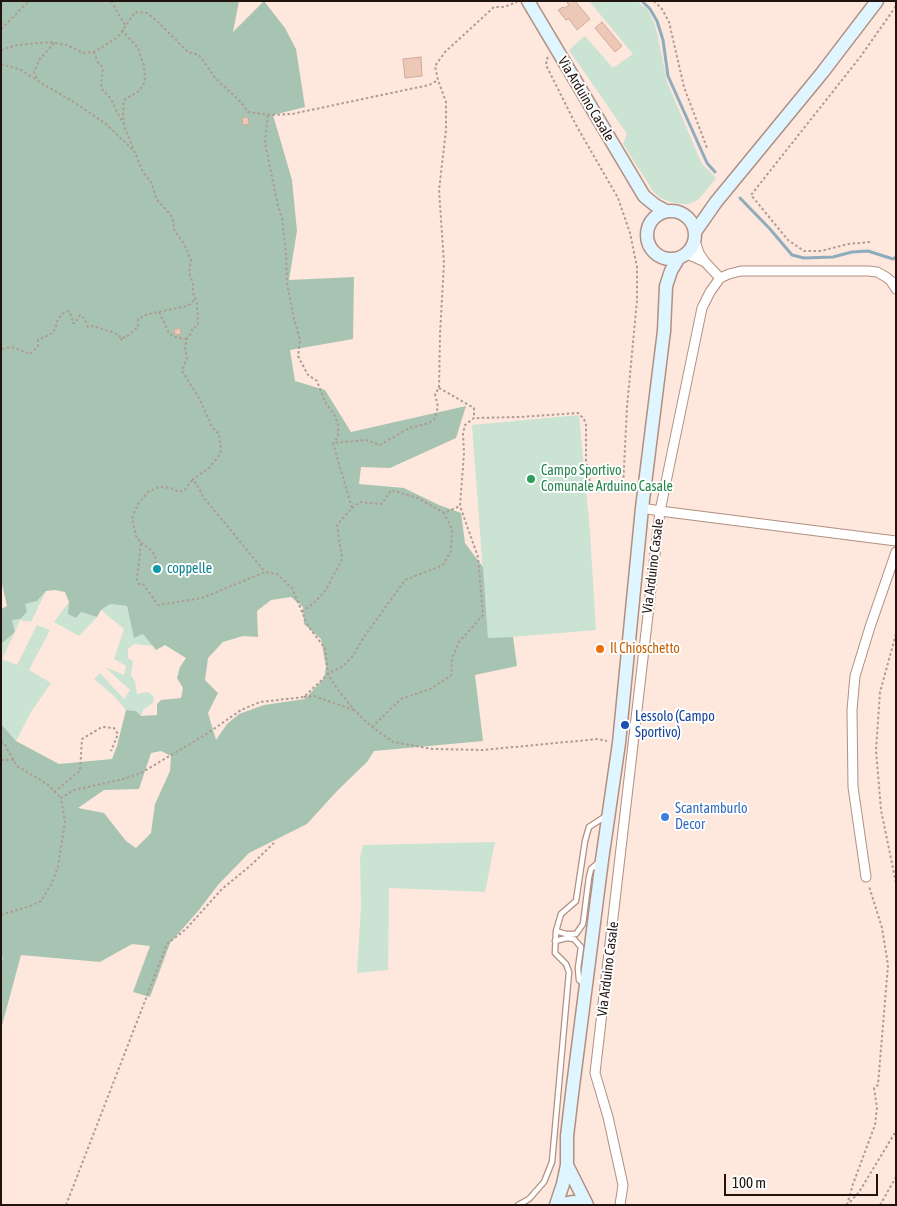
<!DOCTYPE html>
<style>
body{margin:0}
#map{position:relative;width:897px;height:1206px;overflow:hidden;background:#fee7dd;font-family:"Asap Condensed",sans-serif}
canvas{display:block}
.frame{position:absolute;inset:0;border:2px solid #21140f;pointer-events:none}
.scale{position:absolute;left:724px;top:1174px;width:154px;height:22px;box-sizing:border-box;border:2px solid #21140f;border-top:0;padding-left:6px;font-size:15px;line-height:18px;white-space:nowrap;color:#21140f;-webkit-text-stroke:4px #fff;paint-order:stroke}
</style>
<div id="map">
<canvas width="897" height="1206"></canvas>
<div class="frame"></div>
<div class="scale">100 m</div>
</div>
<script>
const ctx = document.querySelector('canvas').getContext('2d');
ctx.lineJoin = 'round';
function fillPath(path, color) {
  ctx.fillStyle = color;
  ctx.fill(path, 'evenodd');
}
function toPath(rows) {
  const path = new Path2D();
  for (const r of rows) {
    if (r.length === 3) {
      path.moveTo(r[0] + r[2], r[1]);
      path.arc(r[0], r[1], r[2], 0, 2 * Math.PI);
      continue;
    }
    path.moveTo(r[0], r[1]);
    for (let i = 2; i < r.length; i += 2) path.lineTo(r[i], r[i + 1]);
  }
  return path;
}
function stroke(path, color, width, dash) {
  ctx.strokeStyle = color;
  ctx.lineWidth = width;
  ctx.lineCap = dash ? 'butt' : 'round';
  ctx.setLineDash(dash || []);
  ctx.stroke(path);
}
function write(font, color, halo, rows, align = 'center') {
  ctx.font = font + ' "Asap Condensed",sans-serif';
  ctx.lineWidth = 4;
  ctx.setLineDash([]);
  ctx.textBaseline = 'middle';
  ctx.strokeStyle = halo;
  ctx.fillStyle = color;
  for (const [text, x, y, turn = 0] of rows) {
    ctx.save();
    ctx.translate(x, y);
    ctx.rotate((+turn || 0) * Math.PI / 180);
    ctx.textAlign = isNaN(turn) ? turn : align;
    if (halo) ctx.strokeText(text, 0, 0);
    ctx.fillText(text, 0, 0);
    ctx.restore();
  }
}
fillPath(toPath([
 [589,1,637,1,648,10,654,22,658,37,667,82,702,164,716,178,699,199,690,204,680,204,670,202,659,197,653,191,623,144,627,134,569,50,585,36,613,68,633,54],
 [579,415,590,532,596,630,488,639,472,425],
 [46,591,31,622,20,620,15,632,2,659,17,665,37,625,50,630,29,670,51,683,31,712,16,741,1,724,1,644,15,632,12,620,24,604,37,601],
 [69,602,81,612,97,617,79,636,54,622],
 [110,604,127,606,134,637,143,634,153,646,134,644,128,649,128,658,133,661,131,675,135,682,137,694,148,692,153,696,154,702,143,710,141,716,136,711,126,710,116,698,94,679,100,673,124,699,130,690,105,667,124,675,126,666,114,659,124,629,101,610],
 [495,842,485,892,389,888,388,970,357,973,361,906,360,858,363,845]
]), '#cbe3d3');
fillPath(toPath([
 [1,1,239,1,233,32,264,1,285,28,296,49,305,107,273,115,292,180,297,231,289,280,354,277,353,339,290,350,295,381,325,390,351,432,466,406,456,438,390,468,361,467,359,484,404,488,439,505,461,513,465,543,483,567,488,638,513,637,517,666,475,675,483,741,374,751,367,762,337,791,307,824,249,853,218,885,199,910,170,943,150,997,133,992,150,946,132,944,100,962,21,955,1,1029,1,963,3,958,1,957,1,724,16,741,59,764,112,759,117,746,126,710,136,711,141,716,157,715,157,704,161,700,181,698,183,688,177,678,180,667,186,658,165,645,156,650,143,634,134,638,127,606,110,604,101,610,97,617,81,612,76,618,68,614,69,602,65,592,55,590,46,591,37,601,25,604,27,612,20,619,12,620,15,632,1,644,1,609,7,606,1,580],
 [291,597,303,607,304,624,321,639,326,667,324,678,305,699,264,705,239,714,227,724,216,740,208,713,218,693,205,680,208,658,223,642,243,636,258,637,257,611,271,600],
 [161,751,171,756,170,771,155,804,151,833,136,848,126,841,104,813,78,808,104,790,139,789,151,753]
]), '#a7c4b2');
stroke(toPath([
 [642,1,650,9,657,21,663,40,668,76,707,163,715,172],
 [740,198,770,229,792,255,804,258,833,257,852,252,868,251,893,259,896,257]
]), '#8eacbc', 3);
const building = toPath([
 [569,1,575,1,590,19,577,30,569,19,566,20,558,10,563,7,565,8,569,5,567,3,569,1],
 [602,22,622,46,615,52,595,28,602,22],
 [421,57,422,76,405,78,403,59,421,57],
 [248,117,249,124,243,125,242,118,248,117],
 [180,328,181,334,175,335,174,330,180,328]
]);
fillPath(building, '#edc8b6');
stroke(building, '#cfac9b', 1);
const lane = toPath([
 [556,931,566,934,576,934,583,924,589,877,591,869,599,862],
 [555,941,567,938,574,939,581,947,578,968,579,980,584,984],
 [518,1205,529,1199,544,1182,552,1162,569,972,566,964,555,953,556,931,561,914,576,901,585,841,589,827,606,816]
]);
const street = toPath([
 [695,241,699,253,705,262,720,278],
 [687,254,705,262],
 [896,289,891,281,886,277,877,272,868,271,741,271,729,274,720,278,710,292,702,308,660,511,896,541],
 [866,877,853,787,852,710,855,676,870,627,896,552],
 [620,1205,623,1185,608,1117,595,1073,660,511,642,508]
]);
const secondary = toPath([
 [528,1,644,196,655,205,666,211],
 [671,235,24],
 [695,232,716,202,822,73,877,1],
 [567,1165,587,1205],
 [556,1205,563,1184,567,1165,567,1136,572,1094,602,860,619,743,642,508,664,331,666,286,671,271,678,259],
 [557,1205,574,1202,584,1205]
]);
stroke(lane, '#b28f80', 7);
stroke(street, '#b28f80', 11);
stroke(secondary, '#b28f80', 15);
stroke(toPath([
 [111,1,125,25],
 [654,1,662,9,669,22,684,87,707,148],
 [1,29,29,1],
 [122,30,138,48,144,66,145,82,139,91,124,100,123,113,124,126,143,172,151,182,157,200,171,215,174,223,173,228,184,244,191,260,189,273,193,283,193,293,197,303,198,325,192,329,192,332,187,339,185,347,187,358,182,371,199,398,212,427,219,434,221,450,218,457,209,468,192,480,196,483,204,498,265,572],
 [54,43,39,60,34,72,38,81,77,104,106,124,134,151],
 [1,50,17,45,50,42,67,45,83,53,94,52,118,37,135,12,147,13,157,21,188,52,199,55,216,79,241,102,248,112,270,115,292,114,429,85,438,80],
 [94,52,97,61,103,68,101,88,111,99,116,110,123,123],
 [548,57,546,61,547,67,576,125,618,198,630,233,637,267,637,300,627,407,623,488],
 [1,64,21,70,38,81],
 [268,115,265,143,278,206,282,218,286,254,287,283,294,319,300,340,298,356,308,375,317,381,325,402,335,416,338,425,338,437,333,443],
 [870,242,848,244,821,251,804,251,788,240,751,195,861,56,896,6],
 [159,312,169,333,175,337,187,339],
 [2,349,12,347,30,354,38,346,38,340,53,333,56,326,56,323,62,314,68,311,72,317,72,323,75,323,80,315,84,318,88,327,93,326,112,332,119,335,121,340,123,336,125,338,138,327,138,319,148,314,188,306,195,299],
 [439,388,474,408,474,418],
 [192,480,186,489,179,492,171,488,160,487,149,491,138,504,132,518,136,536,141,543,137,580,139,584,143,584,158,605,202,598,265,572,277,574,292,588,308,626,325,648,328,674,336,687,354,710,372,727,393,742,432,749,483,750,598,739,607,741],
 [352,508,360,502,382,504,391,490,418,498,444,513,460,506,464,453,463,434,465,425,474,418,520,417,578,413,584,419,586,425,586,460,590,482,599,492],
 [141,543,149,548,155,555,156,566],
 [302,612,316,601,326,590,342,559,337,525,352,508,333,443,366,440,380,445,409,428,426,424,434,420,438,407,435,394,439,388,440,334,444,263,439,190,446,130,446,102,438,80,435,66,445,52,494,7,504,7,517,2],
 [896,634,880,692,876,750,881,810,896,883],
 [304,697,314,696,354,710],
 [372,727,401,699,430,689,451,676,452,658,459,642,483,615,478,557,460,506],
 [1,741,5,745,17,766,47,784,61,798],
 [1,760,14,760],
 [54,792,80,771,82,739,102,727,114,728,118,734,111,751],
 [1,915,30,906,41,901,52,883,58,867,65,822,61,798,74,790,124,779,141,773,208,733,241,710,260,702,304,697,328,674,343,666,353,656,362,640,405,580,443,565,451,551,452,529,444,513],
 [850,1202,859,1192,896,1131],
 [66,1205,167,944,186,929,222,889,250,866,275,842],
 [847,1205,853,1184,875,1125,877,1108,874,1088,878,1085,888,965,882,928,869,886],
 [880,1205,896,1177]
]), '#ae9b93', 2, [2.5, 2.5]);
stroke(lane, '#fff', 4.5);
stroke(street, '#fff', 9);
stroke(secondary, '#dff5ff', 12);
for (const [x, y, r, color] of [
 [531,479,5,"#2e9e5b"],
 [157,569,5,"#0f9aa8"],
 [600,649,5,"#e8710a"],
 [625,725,5,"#1a4fb4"],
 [665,817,5,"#3f7fe0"]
]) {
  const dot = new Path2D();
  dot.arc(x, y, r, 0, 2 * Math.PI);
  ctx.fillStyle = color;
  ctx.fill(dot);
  stroke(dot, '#fff', 2);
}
write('14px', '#21140f', '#fff', [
 ["Via Arduino Casale",586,99,59],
 ["Via Arduino Casale",653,566,-83],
 ["Via Arduino Casale",608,969,-83]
]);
write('14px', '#27864d', '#fff', [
 ["Campo Sportivo",541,471],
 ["Comunale Arduino Casale",541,487]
], 'left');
write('14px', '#0d838f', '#fff', [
 ["coppelle",167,569]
], 'left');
write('14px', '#c56008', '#fff', [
 ["Il Chioschetto",610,649]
], 'left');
write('14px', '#164399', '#fff', [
 ["Lessolo (Campo",635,717],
 ["Sportivo)",635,733]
], 'left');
write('14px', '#366cbe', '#fff', [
 ["Scantamburlo",675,809],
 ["Decor",675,825]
], 'left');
</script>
